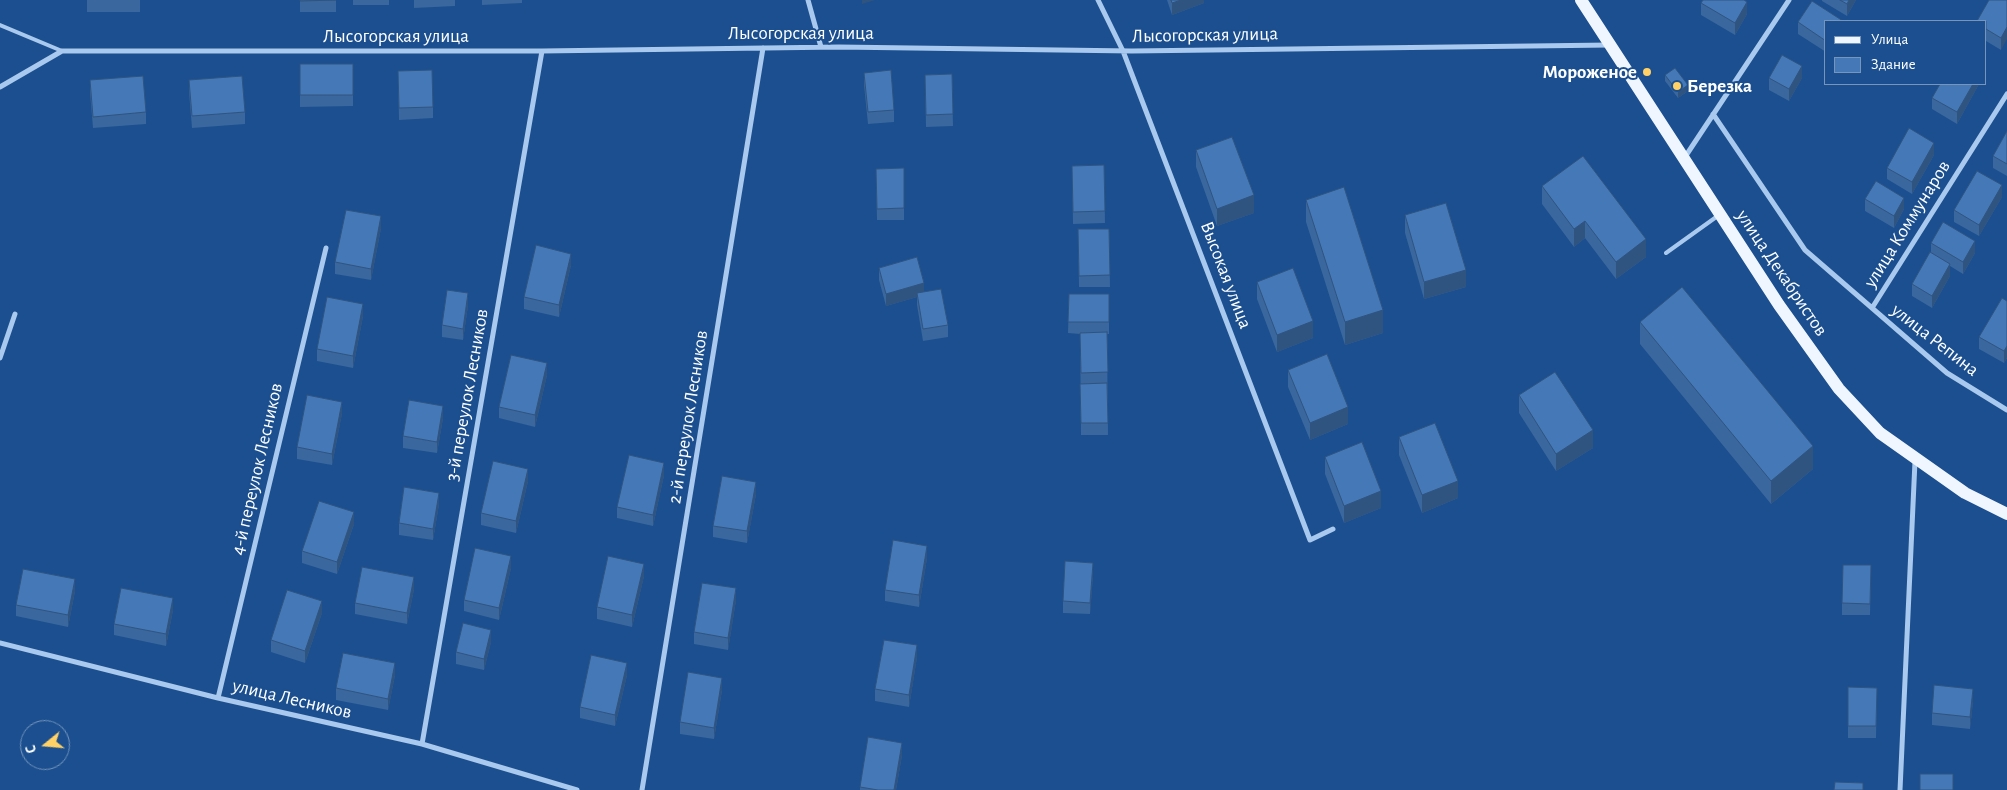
<!DOCTYPE html>
<meta charset="utf-8">
<style>
body{margin:0}
#map{position:relative;width:2007px;height:790px;overflow:hidden;background:#1b4f8f;font-family:"Alegreya Sans",sans-serif}
canvas{display:block}
.legend{position:absolute;left:1824px;top:20px;width:162px;height:65px;box-sizing:border-box;background:#1b4f8f;border:1px solid #7695bc;margin:0;padding:6px 9px;list-style:none;font-size:15px;color:#fff}
.legend li{display:flex;align-items:center;gap:10px;height:25px}
.legend b{width:25px;border:1px solid #7695bc}
.north{position:absolute;left:20px;top:720px;width:50px;height:50px;box-sizing:border-box;background:#1b4f8f;border:1px solid #7695bc;border-radius:50%;rotate:253deg;font-size:14px;font-weight:700;line-height:20px;text-align:center;color:#fff}
.north::after{content:'';display:block;margin:auto;width:18px;height:22px;background:#ffd166;clip-path:polygon(50% 0,100% 100%,50% 72%,0 100%)}
</style>
<div id="map">
<canvas width="2007" height="790"></canvas>
<ul class="legend">
<li><b style="height:6px;background:#f0f6ff"></b>Улица</li>
<li><b style="height:14px;background:#4478b7"></b>Здание</li>
</ul>
<div class="north">С</div>
</div>
<script>
const ctx = document.querySelector('canvas').getContext('2d');
ctx.lineJoin = 'round';
function toPath(rows) {
  const path = new Path2D();
  for (const r of rows) {
    path.moveTo(r[0], r[1]);
    for (let i = 2; i < r.length; i += 2) path.lineTo(r[i], r[i + 1]);
  }
  return path;
}
function stroke(path, color, width, dash) {
  ctx.strokeStyle = color;
  ctx.lineWidth = width;
  ctx.lineCap = dash ? 'butt' : 'round';
  ctx.setLineDash(dash || []);
  ctx.stroke(path);
}
function fillPath(path, color) {
  ctx.fillStyle = color;
  ctx.fill(path, 'evenodd');
}
function write(font, color, halo, rows, align = 'center') {
  ctx.font = font + ' "Alegreya Sans",sans-serif';
  ctx.lineWidth = 4;
  ctx.setLineDash([]);
  ctx.textBaseline = 'middle';
  ctx.strokeStyle = halo;
  ctx.fillStyle = color;
  for (const [text, x, y, turn = 0] of rows) {
    ctx.save();
    ctx.translate(x, y);
    ctx.rotate((+turn || 0) * Math.PI / 180);
    ctx.textAlign = isNaN(turn) ? turn : align;
    if (halo) ctx.strokeText(text, 0, 0);
    ctx.fillText(text, 0, 0);
    ctx.restore();
  }
}
stroke(toPath([
 [0,25,62,51],
 [1666,253,1719,215]
]), '#a9c9ee', 4);
stroke(toPath([
 [808,0,821,47],
 [1098,0,1123,51,1310,540,1333,529],
 [0,87,62,51,542,51,839,47,1132,51,1610,45],
 [1713,114,1805,250,1872,308,2007,94],
 [1685,157,1789,0],
 [1872,308,1947,373,2007,410],
 [0,358,15,314],
 [0,643,218,698,422,744,577,790],
 [218,698,326,248],
 [422,744,542,51],
 [642,790,763,48],
 [1900,790,1915,461]
]), '#a9c9ee', 5);
stroke(toPath([
 [1581,0,1779,305,1839,389,1880,433,1965,493,2007,514]
]), '#f0f6ff', 12);
fillPath(toPath([
 [87,0,140,0,140,12,87,12],
 [300,0,336,0,336,12,300,12],
 [353,0,389,0,389,5,353,5],
 [414,0,455,0,455,6,414,8],
 [482,0,522,0,522,3,482,5],
 [1167,0,1204,0,1204,3,1172,15],
 [1822,0,1856,0,1847,16,1822,1],
 [2007,0,2001,50,1986,41,1986,21],
 [1701,3,1747,14,1735,35,1701,15],
 [1826,21,1826,52,1798,34,1798,22],
 [300,64,353,64,353,106,300,107],
 [398,71,433,107,433,118,399,120],
 [864,73,894,110,894,122,868,124,864,85],
 [952,74,953,126,926,127,925,75],
 [1665,75,1688,91,1678,98,1665,81],
 [1769,78,1802,78,1789,101,1769,90],
 [90,80,146,112,146,124,93,128,90,92],
 [189,80,245,112,245,124,192,128,189,92],
 [1979,84,1957,124,1932,109,1932,98],
 [2007,131,2007,176,1993,168,1993,156],
 [1196,150,1254,213,1217,226,1196,167],
 [1934,155,1912,194,1887,179,1887,168],
 [1104,165,1105,223,1073,224,1072,166],
 [904,168,904,220,877,220,876,169],
 [1542,186,1646,257,1616,279,1585,238,1574,247,1542,204],
 [2002,197,1979,236,1954,222,1954,210],
 [1865,199,1904,209,1894,228,1865,211],
 [1306,200,1383,333,1345,345,1306,222],
 [1405,215,1466,287,1424,299,1405,233],
 [381,228,371,280,335,274,335,262],
 [1078,229,1109,229,1110,287,1079,287],
 [1931,243,1975,253,1963,274,1950,266,1950,276,1932,308,1912,296,1912,284,1931,253],
 [571,265,559,317,524,309,524,297],
 [879,268,924,292,948,325,948,337,923,341,917,305,917,297,886,306,879,280],
 [1257,282,1313,338,1277,352,1257,299],
 [1069,294,1109,294,1109,334,1107,334,1108,435,1081,435,1080,334,1068,333],
 [2007,301,2007,358,2004,363,1979,349,1979,337],
 [468,305,463,340,442,337,442,325],
 [363,316,353,368,317,361,317,349],
 [1640,322,1813,469,1771,504,1640,344],
 [1288,370,1348,424,1310,440,1288,387],
 [547,375,535,427,499,418,499,407],
 [1519,395,1593,448,1556,471,1519,413],
 [342,413,332,465,297,459,297,447],
 [443,418,437,453,403,448,403,436],
 [1399,437,1458,498,1422,513,1399,455],
 [1325,457,1381,508,1344,523,1325,474],
 [664,475,653,526,617,518,617,507],
 [528,481,516,533,481,525,481,513],
 [756,494,747,543,713,537,713,526],
 [439,504,433,540,399,535,399,523],
 [354,524,337,574,302,563,302,551],
 [927,558,919,607,885,601,885,590],
 [1871,565,1870,615,1842,615,1842,603],
 [511,568,499,620,464,611,464,600],
 [1093,575,1090,614,1063,613,1063,601],
 [644,576,632,627,597,619,597,607],
 [414,589,407,624,355,614,355,603],
 [75,591,68,627,16,616,16,605],
 [736,600,728,650,694,644,694,632],
 [173,610,166,646,114,635,114,624],
 [322,613,305,663,271,652,271,640],
 [491,642,484,670,456,664,456,652],
 [917,657,909,707,875,701,875,689],
 [395,675,388,710,336,700,336,688],
 [627,675,615,726,580,718,580,707],
 [1848,687,1877,688,1876,738,1848,738],
 [722,690,714,739,680,734,680,722],
 [1973,701,1970,729,1932,725,1932,713],
 [902,755,896,790,860,790,860,787]
]), '#3a679d');
fillPath(toPath([
 [862,0,875,0,862,4],
 [1181,0,1204,0,1204,3,1172,15,1172,3],
 [1849,0,1856,0,1847,16,1847,4],
 [1747,2,1747,14,1735,35,1735,23],
 [2007,27,2007,39,2001,50,2001,38],
 [1802,66,1802,78,1789,101,1789,89],
 [1973,84,1979,84,1957,124,1957,112],
 [1688,85,1688,91,1678,98,1678,92],
 [1934,143,1934,155,1912,194,1912,182],
 [2002,185,2002,197,1979,236,1979,225],
 [1254,195,1254,213,1217,226,1217,209],
 [1904,198,1904,209,1894,228,1894,216],
 [381,216,381,228,371,280,371,269],
 [1585,221,1585,238,1574,247,1574,229],
 [1646,239,1646,257,1616,279,1616,262],
 [1975,241,1975,253,1963,274,1963,262],
 [571,254,571,265,559,317,559,305],
 [1950,264,1950,276,1932,308,1932,296],
 [1466,270,1466,287,1424,299,1424,282],
 [924,283,924,295,917,293,917,297,886,306,886,294],
 [468,293,468,305,463,340,463,329],
 [363,304,363,316,353,368,353,356],
 [1383,310,1383,333,1345,345,1345,322],
 [1313,321,1313,338,1277,352,1277,335],
 [2007,346,2007,358,2004,363,2004,351],
 [547,363,547,375,535,427,535,415],
 [342,402,342,413,332,465,332,454],
 [443,406,443,418,437,453,437,442],
 [1348,407,1348,424,1310,440,1310,423],
 [1593,430,1593,448,1556,471,1556,454],
 [1813,446,1813,469,1771,504,1771,481],
 [664,463,664,475,653,526,653,515],
 [528,469,528,481,516,533,516,521],
 [1458,481,1458,498,1422,513,1422,495],
 [756,482,756,494,747,543,747,531],
 [1381,491,1381,508,1344,523,1344,506],
 [439,493,439,504,433,540,433,529],
 [354,512,354,524,337,574,337,562],
 [927,546,927,558,919,607,919,595],
 [511,556,511,568,499,620,499,608],
 [1093,563,1093,575,1090,614,1090,603],
 [644,564,644,576,632,627,632,615],
 [414,577,414,589,407,624,407,613],
 [75,579,75,591,68,627,68,615],
 [736,588,736,600,728,650,728,638],
 [173,598,173,610,166,646,166,634],
 [322,601,322,613,305,663,305,651],
 [491,630,491,642,484,670,484,659],
 [917,645,917,657,909,707,909,695],
 [395,663,395,675,388,710,388,699],
 [627,663,627,675,615,726,615,715],
 [722,678,722,690,714,739,714,728],
 [1973,689,1973,701,1970,729,1970,717],
 [902,743,902,755,896,790,894,790]
]), '#305480');
const building = toPath([
 [300,0,336,0,300,1,300,0],
 [1171,0,1181,0,1172,3,1171,0],
 [1703,0,1744,0,1747,2,1735,23,1701,3,1703,0],
 [1840,0,1849,0,1847,4,1840,0],
 [1989,0,2007,0,2007,27,2001,38,1986,29,1986,21,1977,21,1989,0],
 [1812,1,1843,21,1826,21,1826,41,1798,22,1812,1],
 [1782,55,1802,66,1789,89,1769,78,1782,55],
 [300,64,353,64,353,95,300,95,300,64],
 [1675,68,1688,85,1678,92,1665,75,1675,68],
 [432,70,433,107,399,108,398,71,432,70],
 [891,70,894,110,868,112,864,73,891,70],
 [952,74,953,114,926,115,925,75,952,74],
 [143,76,146,112,93,117,90,80,143,76],
 [242,76,245,112,192,116,189,80,242,76],
 [1940,84,1973,84,1957,112,1932,98,1940,84],
 [1909,128,1934,143,1912,182,1887,168,1909,128],
 [2007,131,2007,164,1993,156,2007,131],
 [1232,137,1254,195,1217,209,1196,150,1232,137],
 [1583,156,1646,239,1616,262,1585,221,1574,229,1542,186,1583,156],
 [1104,165,1105,211,1073,212,1072,166,1104,165],
 [904,168,904,208,877,209,876,169,904,168],
 [1977,171,2002,185,1979,225,1954,210,1977,171],
 [1876,181,1904,198,1894,216,1865,199,1876,181],
 [1344,187,1383,310,1345,322,1306,200,1344,187],
 [1446,203,1466,270,1424,282,1405,215,1446,203],
 [346,210,381,216,371,269,335,262,346,210],
 [1943,222,1975,241,1963,262,1931,243,1943,222],
 [1078,229,1109,229,1110,275,1079,276,1078,229],
 [536,245,571,254,559,305,524,297,536,245],
 [1930,252,1950,264,1932,296,1912,284,1930,252],
 [917,257,924,283,886,294,879,268,917,257],
 [1293,268,1313,321,1277,335,1257,282,1293,268],
 [1682,287,1813,446,1771,481,1640,322,1682,287],
 [941,289,948,325,923,329,917,293,941,289],
 [447,290,468,293,463,329,442,325,447,290],
 [1069,294,1109,294,1109,322,1068,322,1069,294],
 [327,297,363,304,353,356,317,349,327,297],
 [2002,298,2007,301,2007,346,2004,351,1979,337,2002,298],
 [1107,332,1108,372,1081,373,1080,333,1107,332],
 [1327,354,1348,407,1310,423,1288,370,1327,354],
 [511,355,547,363,535,415,499,407,511,355],
 [1555,372,1593,430,1556,454,1519,395,1555,372],
 [1107,383,1108,423,1081,423,1080,384,1107,383],
 [307,395,342,402,332,454,297,447,307,395],
 [409,400,443,406,437,442,403,436,409,400],
 [1435,423,1458,481,1422,495,1399,437,1435,423],
 [1362,442,1381,491,1344,506,1325,457,1362,442],
 [629,455,664,463,653,515,617,507,629,455],
 [493,461,528,469,516,521,481,513,493,461],
 [722,476,756,482,747,531,713,526,722,476],
 [404,487,439,493,433,529,399,523,404,487],
 [319,501,354,512,337,562,302,551,319,501],
 [893,540,927,546,919,595,885,590,893,540],
 [475,548,511,556,499,608,464,600,475,548],
 [608,556,644,564,632,615,597,607,608,556],
 [1065,561,1093,563,1090,603,1063,601,1065,561],
 [1843,565,1871,565,1870,604,1842,603,1843,565],
 [362,567,414,577,407,613,355,603,362,567],
 [23,569,75,579,68,615,16,605,23,569],
 [702,583,736,588,728,638,694,632,702,583],
 [121,588,173,598,166,634,114,624,121,588],
 [287,590,322,601,305,651,271,640,287,590],
 [463,623,491,630,484,659,456,652,463,623],
 [884,640,917,645,909,695,875,689,884,640],
 [343,653,395,663,388,699,336,688,343,653],
 [591,655,627,663,615,715,580,707,591,655],
 [688,672,722,678,714,728,680,722,688,672],
 [1934,685,1973,689,1970,717,1932,713,1934,685],
 [1848,687,1877,688,1876,726,1848,726,1848,687],
 [868,737,902,743,894,790,878,790,860,787,868,737],
 [1920,774,1953,774,1953,790,1920,790,1920,774],
 [1835,782,1863,783,1863,790,1834,790,1835,782]
]);
fillPath(building, '#4478b7');
stroke(building, '#305480', 1);
for (const [x, y, r, color] of [
 [1647,72,5,"#ffd166"],
 [1677,86,5,"#ffd166"]
]) {
  const dot = new Path2D();
  dot.arc(x, y, r, 0, 2 * Math.PI);
  ctx.fillStyle = color;
  ctx.fill(dot);
  stroke(dot, '#1b4f8f', 2);
}
write('19px', '#fff', '#1b4f8f', [
 ["Лысогорская улица",801,33],
 ["Лысогорская улица",1205,35,-1],
 ["Лысогорская улица",396,36],
 ["улица Коммунаров",1907,224,-58],
 ["улица Декабристов",1782,273,56],
 ["Высокая улица",1226,275,69],
 ["улица Репина",1935,340,38],
 ["3-й переулок Лесников",467,395,-80],
 ["2-й переулок Лесников",688,417,-81],
 ["4-й переулок Лесников",257,469,-77],
 ["улица Лесников",292,699,13]
]);
write('bold 19px', '#fff', '#1b4f8f', [
 ["Мороженое",1637,72],
 ["Березка",1687,86,"left"]
], 'right');
</script>
